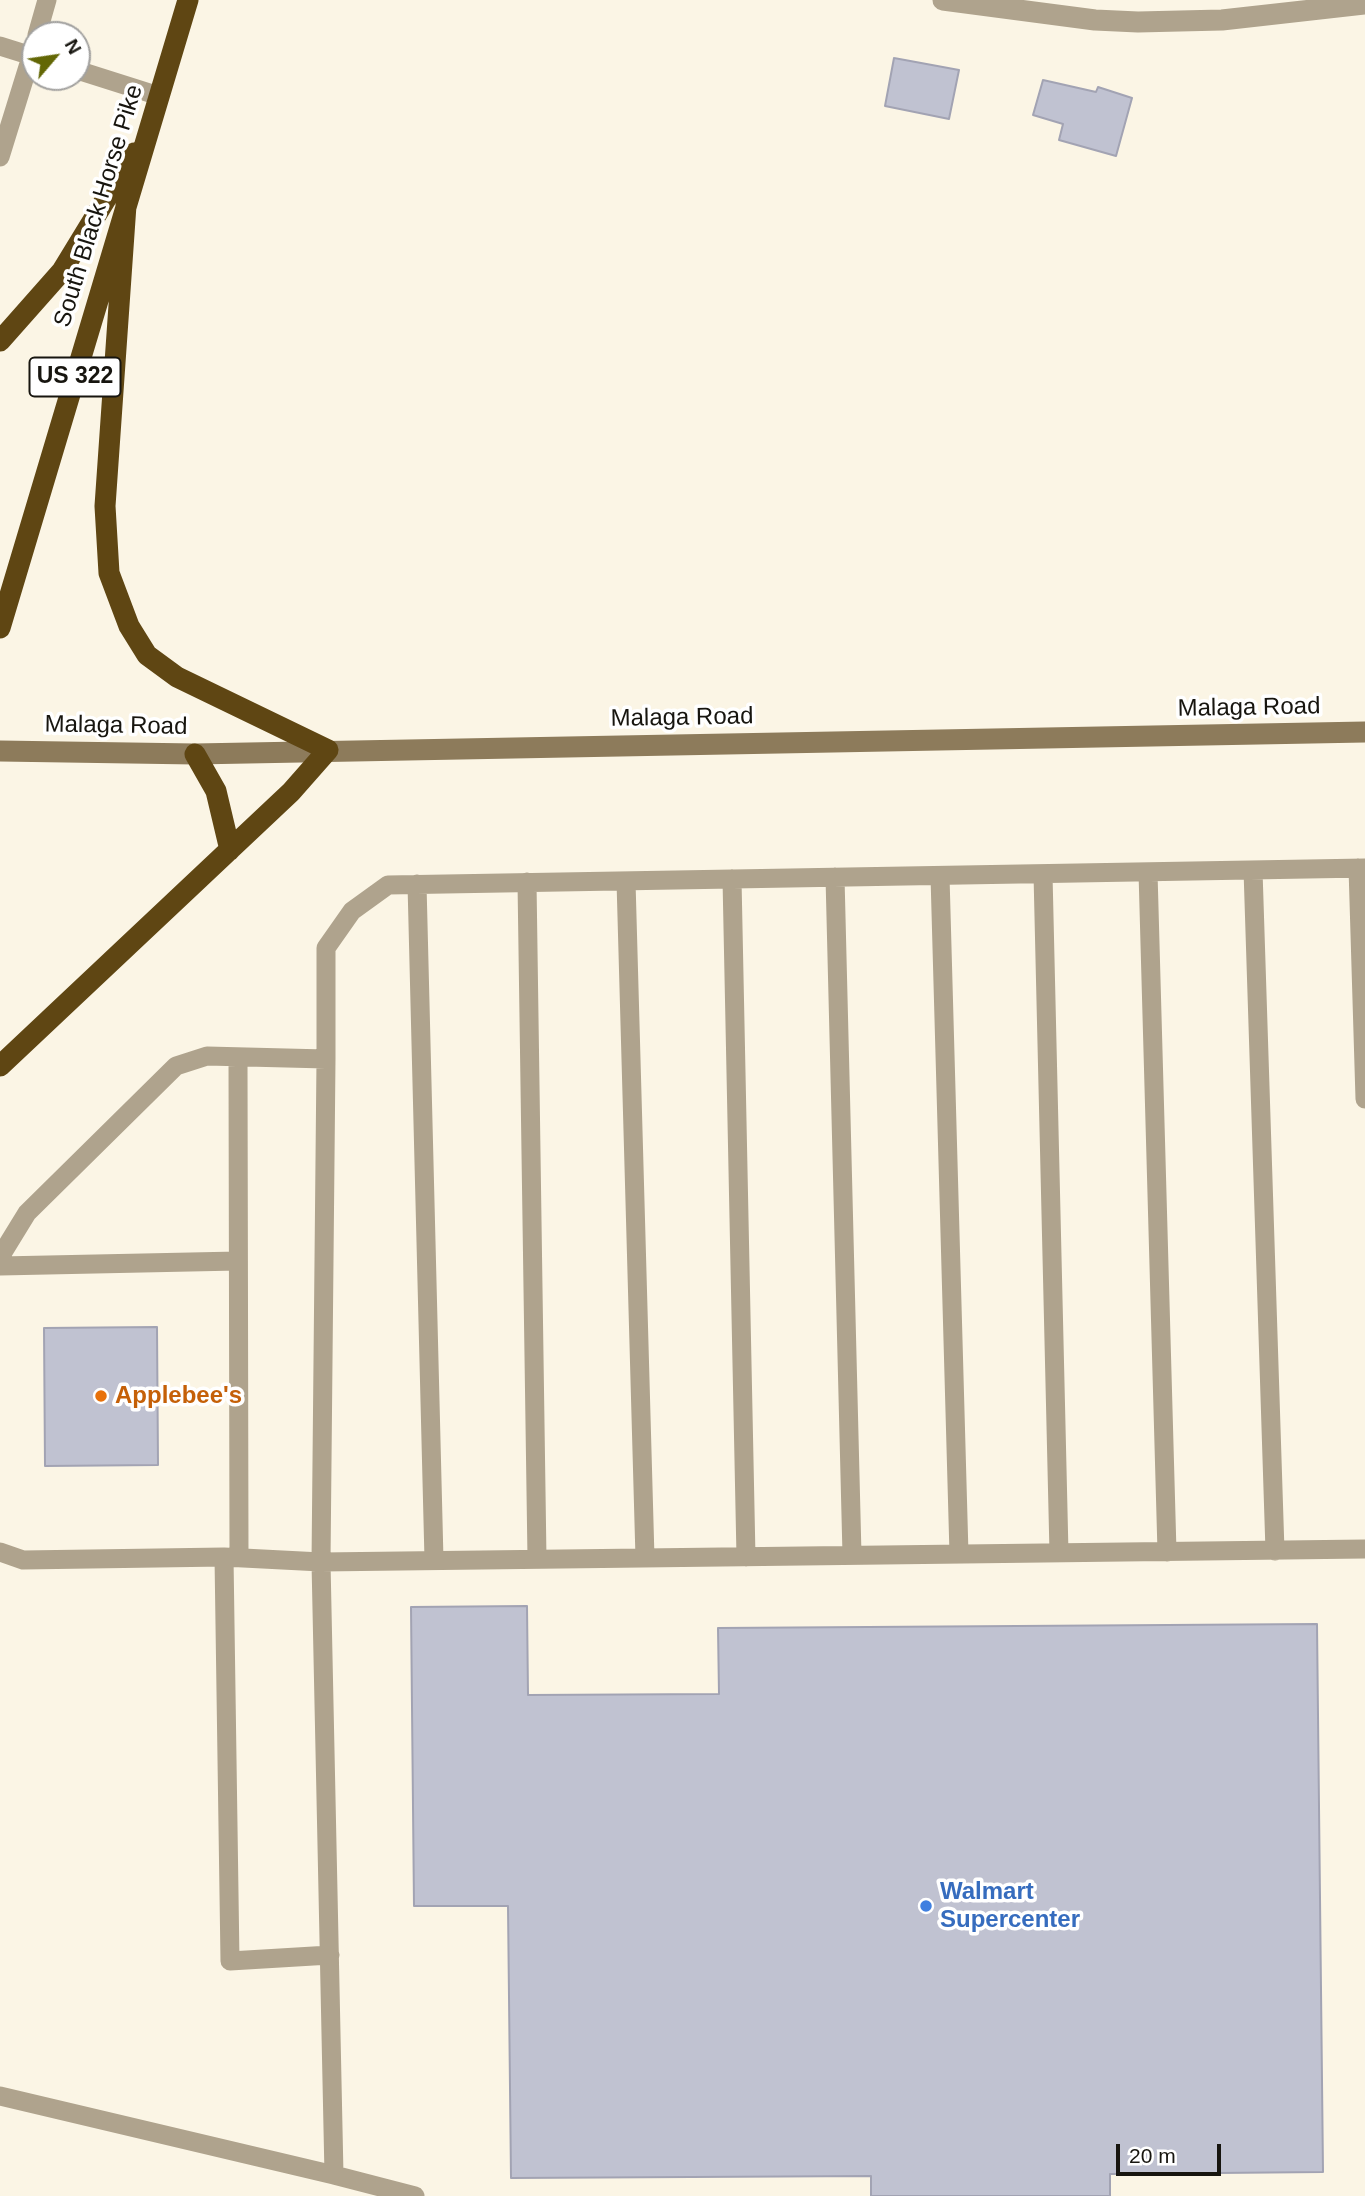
<!DOCTYPE html>
<style>
body{margin:0}
#map{position:relative;width:1365px;height:2196px;overflow:hidden;background:#fbf5e5;font-family:Helvetica,sans-serif}
canvas{display:block}
.north{position:absolute;left:21px;top:21px;width:70px;height:70px;box-sizing:border-box;background:#fff;border:2px solid #a2a19f;border-radius:50%;rotate:61deg;font-size:19px;font-weight:700;line-height:28px;text-align:center;color:#17150f}
.north::after{content:'';display:block;margin:auto;width:24px;height:32px;background:#636705;clip-path:polygon(50% 0,100% 100%,50% 72%,0 100%)}
.scale{position:absolute;left:1116px;top:2144px;width:105px;height:32px;box-sizing:border-box;border:4px solid #17150f;border-top:0;padding-left:9px;font-size:21px;line-height:24px;white-space:nowrap;color:#17150f;-webkit-text-stroke:5px #fff;paint-order:stroke}
</style>
<div id="map">
<canvas width="1365" height="2196"></canvas>
<div class="north">N</div>
<div class="scale">20 m</div>
</div>
<script>
const ctx = document.querySelector('canvas').getContext('2d');
ctx.lineJoin = 'round';
function fillPath(path, color) {
  ctx.fillStyle = color;
  ctx.fill(path, 'evenodd');
}
function toPath(rows) {
  const path = new Path2D();
  for (const r of rows) {
    path.moveTo(r[0], r[1]);
    for (let i = 2; i < r.length; i += 2) path.lineTo(r[i], r[i + 1]);
  }
  return path;
}
function stroke(path, color, width, dash) {
  ctx.strokeStyle = color;
  ctx.lineWidth = width;
  ctx.lineCap = dash ? 'butt' : 'round';
  ctx.setLineDash(dash || []);
  ctx.stroke(path);
}
function write(font, color, halo, rows, align = 'center') {
  ctx.font = font + ' Helvetica,sans-serif';
  ctx.lineWidth = 7;
  ctx.setLineDash([]);
  ctx.textBaseline = 'middle';
  ctx.strokeStyle = halo;
  ctx.fillStyle = color;
  for (const [text, x, y, turn = 0] of rows) {
    ctx.save();
    ctx.translate(x, y);
    ctx.rotate((+turn || 0) * Math.PI / 180);
    ctx.textAlign = isNaN(turn) ? turn : align;
    if (halo) ctx.strokeText(text, 0, 0);
    ctx.fillText(text, 0, 0);
    ctx.restore();
  }
}
const building = toPath([
 [894,58,959,70,949,119,885,106,894,58],
 [1043,80,1096,92,1098,87,1132,98,1116,156,1059,140,1063,124,1033,115,1043,80],
 [157,1327,158,1465,45,1466,44,1328,157,1327],
 [527,1606,528,1695,719,1694,718,1628,1317,1624,1323,2172,1110,2174,1110,2196,871,2196,871,2176,511,2178,508,1906,414,1906,411,1607,527,1606]
]);
fillPath(building, '#c0c2d1');
stroke(building, '#a2a3b3', 2);
stroke(toPath([
 [37,35,47,0],
 [0,46,35,57],
 [77,70,159,96],
 [0,157,35,44],
 [1358,868,1365,1099],
 [1253,870,1275,1551],
 [1148,872,1167,1552],
 [1043,874,1059,1553],
 [940,876,959,1554],
 [835,877,852,1555],
 [732,879,746,1557],
 [626,881,645,1558],
 [527,882,537,1559],
 [417,884,434,1560],
 [238,1057,239,1557],
 [326,1059,326,948,352,911,388,885,1365,868],
 [0,1257,27,1213,176,1066,207,1056,326,1059,321,1562,224,1557],
 [0,1266,238,1261],
 [0,1552,23,1560,224,1557,230,1961,330,1955],
 [0,2096,334,2175,321,1562,1365,1549],
 [334,2175,415,2196]
]), '#afa38d', 19);
stroke(toPath([
 [943,0,1095,20,1138,22,1222,20,1365,4]
]), '#afa38d', 21);
stroke(toPath([
 [0,751,195,754,1365,732]
]), '#8d7b5b', 21);
stroke(toPath([
 [0,341,62,271,134,153],
 [0,628,188,0],
 [195,754,216,791,230,850],
 [0,1066,291,792,328,750,177,677,147,655,129,626,109,573,105,506,126,205]
]), '#5f4613', 21);
for (const [x, y, r, color] of [
 [101,1396,7,"#e8710a"],
 [926,1906,7,"#3f7fe0"]
]) {
  const dot = new Path2D();
  dot.arc(x, y, r, 0, 2 * Math.PI);
  ctx.fillStyle = color;
  ctx.fill(dot);
  stroke(dot, '#fff', 2.5);
}
for (const [x, y, w] of [
 [75,377,91]
]) {
  const box = new Path2D();
  box.roundRect(x - w / 2, y - 19.5, w, 39, 5);
  ctx.fillStyle = '#fff';
  ctx.fill(box);
  stroke(box, '#17150f', 2);
}
write('bold 23px', '#17150f', null, [
 ["US 322",75,377]
]);
write('24px', '#17150f', '#fff', [
 ["South Black Horse Pike",99,206,-73],
 ["Malaga Road",1249,708,-1],
 ["Malaga Road",682,718,-1],
 ["Malaga Road",116,726,1]
]);
write('bold 24px', '#c56008', '#fff', [
 ["Applebee's",115,1396]
], 'left');
write('bold 24px', '#366cbe', '#fff', [
 ["Walmart",940,1892],
 ["Supercenter",940,1920]
], 'left');
</script>
